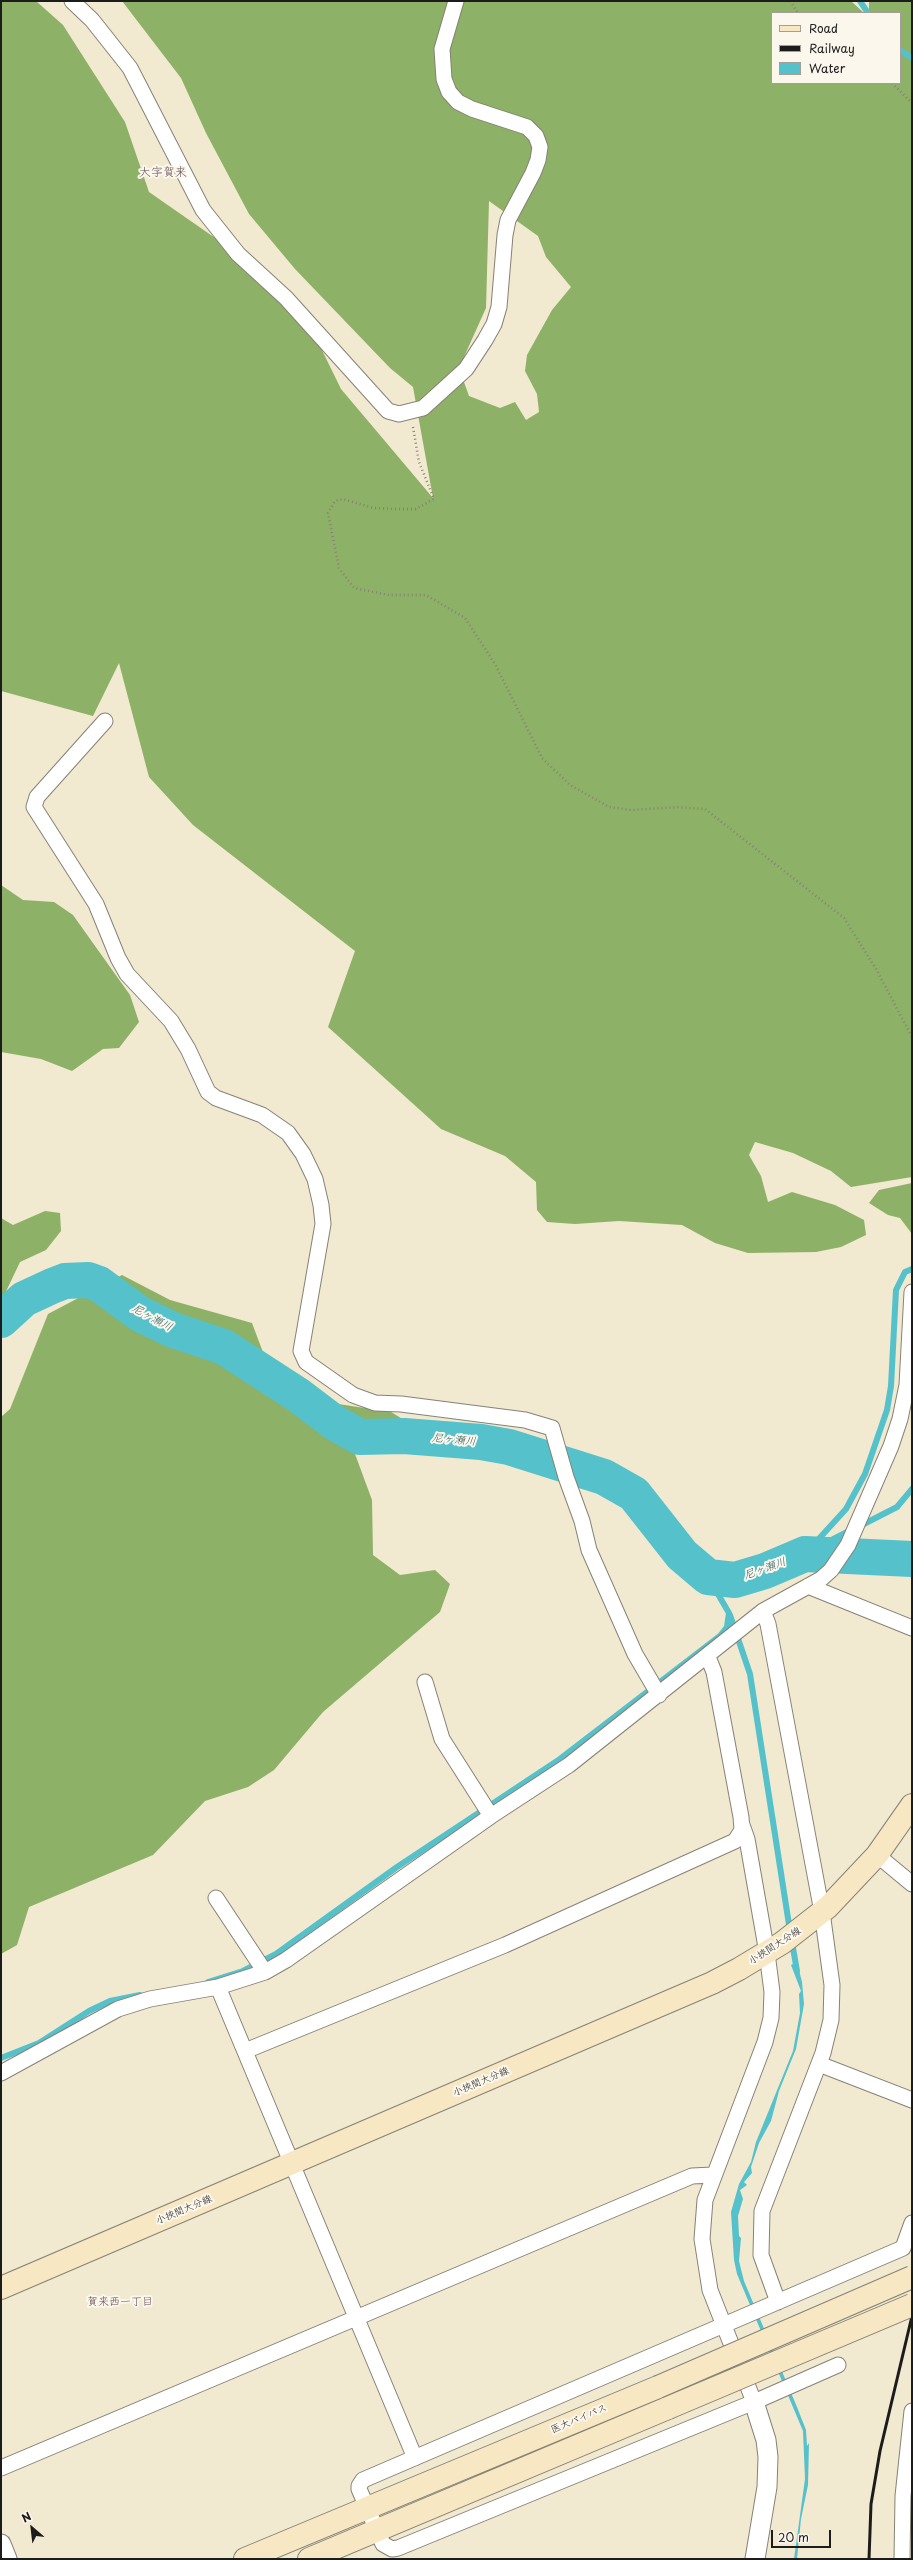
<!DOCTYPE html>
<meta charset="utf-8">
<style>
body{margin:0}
#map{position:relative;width:913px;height:2560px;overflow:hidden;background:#f1e9d0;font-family:"Playpen Sans",sans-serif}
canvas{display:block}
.frame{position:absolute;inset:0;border:2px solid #1c1c1c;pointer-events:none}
.legend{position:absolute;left:771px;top:12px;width:130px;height:72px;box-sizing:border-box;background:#fbf7ec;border:1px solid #a29f99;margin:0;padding:5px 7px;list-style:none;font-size:12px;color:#1c1c1c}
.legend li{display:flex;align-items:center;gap:8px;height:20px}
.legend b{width:20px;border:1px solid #a29f99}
.north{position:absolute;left:12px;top:2508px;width:40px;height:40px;-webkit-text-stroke:3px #fbf7ec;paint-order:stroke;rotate:332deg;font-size:11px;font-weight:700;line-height:16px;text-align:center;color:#1c1c1c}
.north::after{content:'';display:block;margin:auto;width:14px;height:18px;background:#1c1c1c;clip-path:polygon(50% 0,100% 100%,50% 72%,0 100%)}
.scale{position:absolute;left:771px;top:2530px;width:60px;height:18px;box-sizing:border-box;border:2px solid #1c1c1c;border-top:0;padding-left:5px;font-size:12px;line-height:14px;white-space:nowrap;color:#1c1c1c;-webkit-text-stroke:3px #fbf7ec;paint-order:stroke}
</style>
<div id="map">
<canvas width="913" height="2560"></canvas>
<div class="frame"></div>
<ul class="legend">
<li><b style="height:5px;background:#f7e8c3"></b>Road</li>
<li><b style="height:5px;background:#1c1c1c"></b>Railway</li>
<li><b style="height:11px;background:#54c1cb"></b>Water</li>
</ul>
<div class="north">N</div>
<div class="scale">20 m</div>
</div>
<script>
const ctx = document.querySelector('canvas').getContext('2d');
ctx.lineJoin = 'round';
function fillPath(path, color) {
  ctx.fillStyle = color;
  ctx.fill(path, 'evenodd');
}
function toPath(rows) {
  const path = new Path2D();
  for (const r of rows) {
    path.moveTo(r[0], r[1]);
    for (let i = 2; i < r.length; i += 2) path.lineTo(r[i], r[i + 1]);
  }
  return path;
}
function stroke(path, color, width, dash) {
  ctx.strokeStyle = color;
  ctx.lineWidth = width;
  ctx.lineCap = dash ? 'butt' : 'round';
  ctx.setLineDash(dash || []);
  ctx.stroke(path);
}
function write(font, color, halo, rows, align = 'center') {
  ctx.font = font + ' "Playpen Sans","Klee One",sans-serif';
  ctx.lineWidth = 4;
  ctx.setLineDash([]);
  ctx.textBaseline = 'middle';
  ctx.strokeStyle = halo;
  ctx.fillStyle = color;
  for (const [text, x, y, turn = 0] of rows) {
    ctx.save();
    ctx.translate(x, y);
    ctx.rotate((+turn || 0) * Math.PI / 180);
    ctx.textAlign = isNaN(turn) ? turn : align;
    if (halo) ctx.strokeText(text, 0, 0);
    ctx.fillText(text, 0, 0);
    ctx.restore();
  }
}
fillPath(toPath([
 [1,1,36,1,63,25,125,122,149,192,231,249,317,340,341,389,433,498,413,387,390,368,295,269,249,214,206,133,181,78,122,1,851,1,864,13,772,13,772,83,900,83,900,13,869,13,869,1,912,1,912,1177,851,1187,831,1171,793,1153,755,1142,749,1155,761,1176,768,1202,792,1192,835,1205,864,1220,866,1235,841,1247,816,1252,748,1253,715,1243,682,1225,619,1221,575,1224,547,1222,537,1210,536,1182,505,1156,441,1129,328,1027,355,951,193,825,149,777,119,663,93,716,1,691],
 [489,201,538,236,546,257,571,287,552,310,527,355,525,371,537,394,539,412,526,420,515,402,500,408,469,396,459,368,486,308],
 [1,885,23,900,54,902,73,915,130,995,139,1022,119,1048,103,1049,72,1071,41,1059,1,1052],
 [912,1183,912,1234,900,1218,888,1215,869,1203,879,1190],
 [45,1211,60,1213,61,1231,46,1250,20,1262,1,1302,1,1218,13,1225],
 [122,1275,170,1300,252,1323,279,1395,391,1412,409,1423,394,1437,355,1454,372,1500,373,1555,400,1575,435,1570,450,1584,440,1612,323,1712,274,1770,248,1787,205,1801,153,1855,29,1907,17,1945,1,1954,1,1417,10,1409,48,1314]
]), '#8db166');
fillPath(toPath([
 [797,1962,802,1982,804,2004,796,2049,779,2091,771,2121,759,2143,751,2167,752,2173,744,2182,747,2185,740,2190,743,2199,738,2216,739,2236,741,2238,739,2261,744,2281,797,2407,806,2430,807,2446,809,2443,808,2485,801,2519,797,2559,794,2559,805,2479,803,2431,737,2274,734,2260,731,2212,739,2184,751,2162,756,2142,793,2051,800,2013,799,1994,801,1991,791,1965]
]), '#54c1cb');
stroke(toPath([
 [860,1,868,13],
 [900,50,912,58],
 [860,1526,897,1507,912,1489],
 [810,1551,851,1530],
 [805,1554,846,1509,865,1474,887,1410,891,1386,896,1290,905,1272,912,1269],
 [730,1615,750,1674,790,1931],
 [792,1942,797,1971],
 [208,1982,243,1971,276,1954,397,1867,560,1759,720,1636,727,1627,729,1613,708,1577],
 [1,2058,39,2043,89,2011,110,2001,140,1995]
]), '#54c1cb', 6);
stroke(toPath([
 [1,1320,24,1299,52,1286,65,1281,88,1280,99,1284,140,1314,173,1330,224,1347,298,1395,335,1423,360,1437,404,1436,481,1442,509,1447,604,1477,634,1494,682,1555,708,1577,735,1580,765,1571,805,1554,912,1559]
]), '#54c1cb', 36);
const minor = toPath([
 [72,1,92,20,130,68,203,210,238,254,286,298,388,411,399,414,423,408,466,369,485,340,494,324,499,307,505,235,508,220,533,173,538,160,540,147,536,136,527,127,472,109,458,102,449,92,444,79,442,49,456,1],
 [105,721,37,797,34,807,96,904,118,958,127,974,171,1021,188,1049,208,1092,216,1098,262,1115,288,1133,303,1154,315,1179,321,1205,323,1224,301,1351,306,1362,353,1395,375,1403,401,1404,525,1420,552,1428,566,1477,582,1521,589,1550,635,1654,659,1695],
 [808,1586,912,1628],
 [763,1611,768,1624,822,1912,832,1985,831,2020,823,2053,762,2211,761,2255,778,2302],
 [425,1682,442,1739,491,1816],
 [742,1825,747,1839,767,1953,772,1992,771,2018,765,2042,705,2200,702,2239,710,2290,754,2402],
 [877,1855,912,1884],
 [216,1898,265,1972],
 [218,1987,415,2458],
 [245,2051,505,1945,735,1841,742,1830,741,1817,714,1672,708,1657],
 [819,2064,912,2100],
 [1,2073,118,2009,150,1999,218,1987,265,1972,286,1960,491,1816,569,1765,763,1611,821,1579,831,1570,848,1545,891,1446,900,1419,907,1385,912,1292],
 [838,2365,754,2402,398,2548,392,2549,383,2544,359,2489,359,2486,363,2480,903,2248,912,2223],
 [1,2468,692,2176,713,2175],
 [902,2559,903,2496,912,2411]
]);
const tertiary = toPath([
 [754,2402,766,2440,768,2457,767,2487,755,2559],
 [1,2544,7,2559]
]);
const secondary = toPath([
 [1,2288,712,1983,739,1969,782,1943,828,1907,877,1855,912,1805],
 [245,2559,658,2387],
 [309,2559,668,2408]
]);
stroke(minor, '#868276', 17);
stroke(tertiary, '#868276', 21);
stroke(secondary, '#868276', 24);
stroke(toPath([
 [790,1,798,13],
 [892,83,912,103],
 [413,427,419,462,434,499,416,509,398,509,373,508,343,499,335,501,328,513,339,568,354,588,389,595,426,595,465,618,495,664,542,758,570,785,609,807,631,810,677,807,705,809,844,918,876,969,912,1037]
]), '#868276', 2.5, [1, 3]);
stroke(minor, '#fff', 15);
stroke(tertiary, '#fff', 19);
stroke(secondary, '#f7e8c3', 22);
stroke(toPath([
 [869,2559,871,2504,880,2451,912,2316]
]), '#1c1c1c', 3);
const secondaryBridge = toPath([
 [658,2387,912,2277],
 [668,2408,912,2305]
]);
stroke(secondaryBridge, '#868276', 24, []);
stroke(secondaryBridge, '#f7e8c3', 22);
write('10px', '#1c1c1c', '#fbf7ec', [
 ["小挾間大分線",775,1946,-33],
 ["小挾間大分線",481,2082,-23],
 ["小挾間大分線",184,2210,-23],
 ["医大バイパス",579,2419,-23]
]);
write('italic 11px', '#325e62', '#fbf7ec', [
 ["尼ヶ瀬川",152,1318,28],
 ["尼ヶ瀬川",454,1440,5],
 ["尼ヶ瀬川",765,1569,-20]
]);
write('11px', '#644e55', '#fbf7ec', [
 ["賀来西一丁目",120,2302]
]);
write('12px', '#644e55', '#fbf7ec', [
 ["大字賀来",163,173]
]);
</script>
